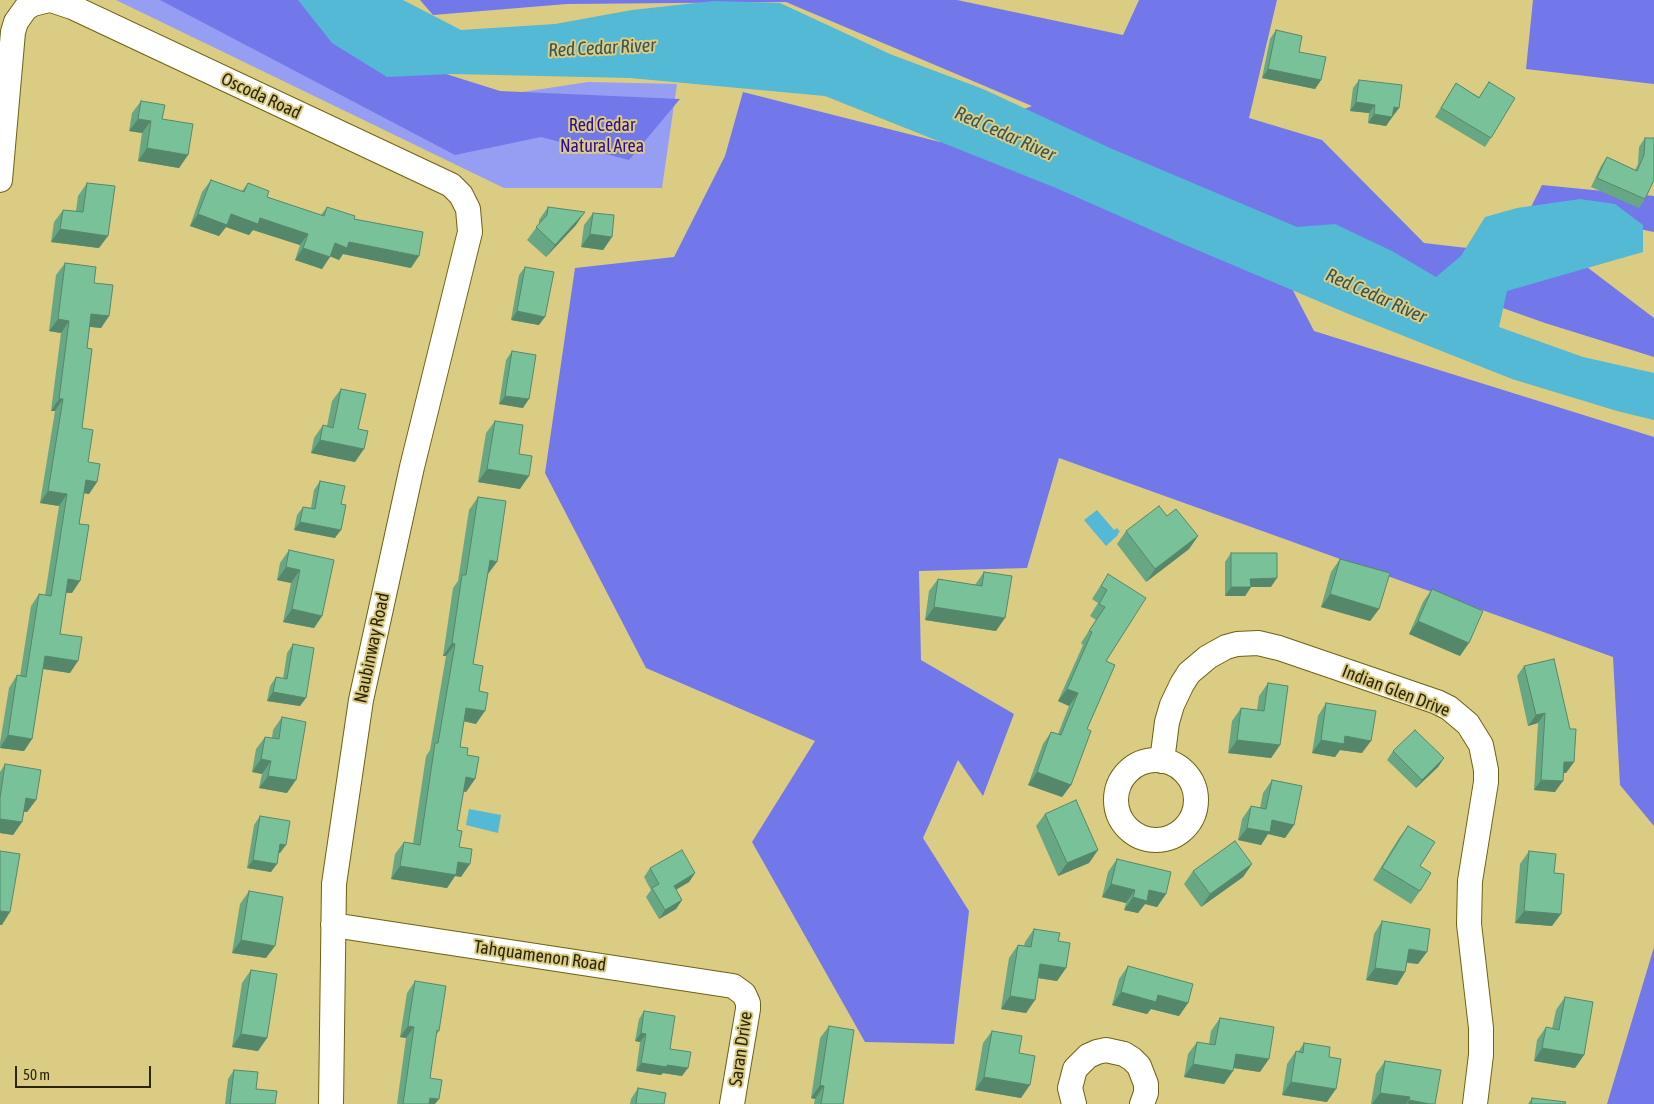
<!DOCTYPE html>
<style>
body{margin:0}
#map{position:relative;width:1654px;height:1104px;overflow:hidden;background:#dacc83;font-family:"Asap Condensed",sans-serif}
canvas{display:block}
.scale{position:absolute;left:15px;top:1066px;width:136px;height:22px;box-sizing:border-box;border:2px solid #2b2507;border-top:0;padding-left:6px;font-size:15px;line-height:18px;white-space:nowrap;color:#2b2507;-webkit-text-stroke:4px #dacc83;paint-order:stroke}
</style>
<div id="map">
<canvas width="1654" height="1104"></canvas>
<div class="scale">50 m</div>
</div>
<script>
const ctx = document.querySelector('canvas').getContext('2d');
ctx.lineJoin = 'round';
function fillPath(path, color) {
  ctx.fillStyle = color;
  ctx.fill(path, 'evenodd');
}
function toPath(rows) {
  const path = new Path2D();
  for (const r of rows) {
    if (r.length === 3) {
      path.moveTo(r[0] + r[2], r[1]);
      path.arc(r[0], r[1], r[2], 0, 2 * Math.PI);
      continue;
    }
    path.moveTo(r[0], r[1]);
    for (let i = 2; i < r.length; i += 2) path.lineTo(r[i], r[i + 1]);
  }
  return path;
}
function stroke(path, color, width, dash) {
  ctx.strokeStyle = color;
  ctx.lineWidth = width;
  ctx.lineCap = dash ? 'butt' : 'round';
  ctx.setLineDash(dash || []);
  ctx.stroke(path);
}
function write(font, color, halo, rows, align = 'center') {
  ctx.font = font + ' "Asap Condensed",sans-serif';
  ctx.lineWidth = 4;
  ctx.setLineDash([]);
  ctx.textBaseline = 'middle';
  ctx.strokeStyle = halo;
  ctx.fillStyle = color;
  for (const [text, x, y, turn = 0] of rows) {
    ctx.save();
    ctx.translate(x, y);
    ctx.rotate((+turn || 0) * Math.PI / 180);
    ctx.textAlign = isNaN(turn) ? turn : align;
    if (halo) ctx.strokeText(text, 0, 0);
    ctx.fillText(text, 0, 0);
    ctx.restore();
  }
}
fillPath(toPath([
 [116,0,279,0,470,100,588,82,677,84,662,188,504,188]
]), '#959ef2');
fillPath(toPath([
 [160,0,315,0,329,37,500,91,680,99,629,160,541,137,455,155],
 [420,0,957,0,1123,35,1139,0,1277,0,1249,118,1322,140,1424,243,1579,261,1654,318,1654,357,1545,323,1257,221,1314,331,1654,437,1654,826,1620,785,1613,657,1059,458,1027,568,919,571,921,660,1014,714,983,796,958,760,923,838,969,911,954,1044,865,1042,752,842,815,741,646,668,545,473,575,268,674,257,725,156,743,92,940,142,1032,106,786,2,567,4,433,15],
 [1533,0,1654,0,1654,84,1526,69],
 [1542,185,1654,196,1654,232,1531,207],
 [1654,947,1654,1104,1607,1104]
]), '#7278ea');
fillPath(toPath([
 [298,0,403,0,461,30,555,24,632,10,714,1,780,3,890,54,983,89,1110,148,1297,227,1335,224,1392,251,1436,277,1461,256,1485,217,1517,208,1580,199,1615,204,1643,225,1643,252,1507,291,1499,327,1583,357,1654,373,1654,420,1617,411,1512,379,1351,315,1183,244,1056,188,825,96,630,78,452,74,387,77,332,43],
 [1097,510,1114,530,1117,528,1120,532,1118,533,1118,535,1106,546,1084,520],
 [469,809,501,815,498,833,466,825]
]), '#53b9d4');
const minor = toPath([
 [51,0,72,7,451,185,461,195,468,209,470,232,412,467,361,700,334,884,331,1104],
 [0,180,13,32,16,22,26,8,33,4,49,0],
 [1156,800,40],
 [1162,761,1167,722,1172,705,1182,684,1189,673,1208,657,1226,647,1237,644,1258,643,1279,648,1437,702,1449,708,1468,724,1481,745,1486,770,1486,782,1470,881,1469,924,1481,1028,1481,1055,1475,1104],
 [333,925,733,986,744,994,748,1003,748,1009,732,1104],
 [1074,1104,1070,1088,1075,1069,1088,1056,1097,1052,1106,1050,1124,1054,1132,1059,1139,1066,1146,1084,1146,1093,1142,1104]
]);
stroke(minor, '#6f6113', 26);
stroke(minor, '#fff', 24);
fillPath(toPath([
 [1276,30,1299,52,1321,80,1315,89,1262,78,1270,39],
 [1359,80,1399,108,1386,126,1368,123,1369,113,1350,111,1353,88],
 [1489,82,1491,138,1485,147,1435,117,1456,83,1479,97],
 [141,101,188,155,179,168,138,161,142,133,129,131,132,113],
 [1645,138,1645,199,1639,208,1591,187,1601,166,1607,157,1635,170,1638,164,1639,147],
 [211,180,242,191,248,183,267,197,321,215,327,207,354,219,411,268,343,254,339,260,330,256,322,269,295,260,300,245,253,230,249,235,226,227,219,236,190,226,202,192],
 [87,183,99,248,51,242,54,222,63,210,76,211,78,196],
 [548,207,576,225,546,257,527,240,539,224,539,220],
 [593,213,612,237,603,250,581,247,584,225],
 [65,263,94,283,109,316,101,328,90,327,87,348,82,428,88,462,97,482,89,494,84,493,79,524,72,593,66,593,60,634,70,673,43,669,32,739,24,751,0,748,0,743,9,688,17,675,20,676,31,606,39,594,45,595,59,506,40,503,55,411,51,411,61,333,49,331,56,275],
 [525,267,539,325,511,320,519,275],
 [512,351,523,408,499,404,506,360],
 [341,389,358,429,355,462,311,453,314,438,323,425,327,426,332,401],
 [495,421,519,454,520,489,478,482,486,433],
 [320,481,341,504,335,538,294,530,297,515,303,507,311,508,314,490],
 [478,497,488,574,473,664,479,691,476,724,464,721,460,747,467,755,475,779,466,792,463,791,457,830,459,847,461,877,455,876,447,888,391,879,395,854,404,842,413,843,426,756,430,750,446,656,443,656,453,588,458,581,469,510],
 [1167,516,1198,536,1189,549,1146,582,1117,544,1126,531],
 [289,550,322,616,314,628,283,622,291,583,277,580,280,563],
 [1231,553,1271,587,1251,587,1245,596,1225,596,1225,562],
 [1340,559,1379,609,1370,621,1321,607,1331,572],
 [984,572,996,631,925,620,929,591,938,579,975,585],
 [1108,574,1106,661,1087,729,1071,785,1062,797,1028,785,1043,744,1051,732,1058,734,1069,706,1058,701,1083,645,1081,643,1096,620,1090,616,1098,603,1092,599],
 [1432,589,1460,656,1409,634,1423,602],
 [293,644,300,706,267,701,270,686,276,677,283,679,287,653],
 [1524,666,1574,762,1566,773,1563,773,1555,792,1534,790,1538,723,1528,726,1517,676],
 [1268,683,1280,745,1271,758,1228,753,1232,721,1241,708,1257,710,1259,696],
 [1326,703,1362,753,1340,750,1335,757,1312,753,1318,716],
 [282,717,287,793,259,788,262,774,252,772,256,749,265,737,272,738,273,730],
 [1393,751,1444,758,1438,767,1416,788,1387,760],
 [5,764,36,800,27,812,24,812,22,822,13,835,0,833,0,772],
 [1272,780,1294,825,1285,838,1268,834,1261,845,1238,840,1242,819,1251,806,1260,808,1263,793],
 [1045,814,1098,850,1089,863,1058,876,1036,826],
 [260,816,280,853,279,853,271,872,247,868,254,825],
 [1408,826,1420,866,1420,891,1411,904,1373,880,1399,838],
 [1529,851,1554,873,1552,926,1515,923,1520,864],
 [1117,859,1166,894,1157,907,1145,904,1138,913,1124,910,1126,903,1102,897,1108,872],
 [1252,864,1243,877,1201,907,1184,884,1193,871],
 [650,868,695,873,689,882,676,890,682,900,676,909,659,919,646,897,651,890,644,877],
 [249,891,266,958,232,953,240,904],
 [1382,921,1418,964,1407,963,1405,972,1397,985,1366,980,1374,934],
 [1034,929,1058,941,1066,968,1057,981,1038,978,1035,1000,1026,1013,1001,1009,1009,958,1018,945,1024,946,1025,942],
 [1128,966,1188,1003,1179,1016,1151,1009,1147,1014,1112,1005,1119,979],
 [251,970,267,1038,258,1051,232,1047,242,983],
 [415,981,439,1031,436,1035,430,1078,435,1104,397,1104,406,1038,400,1037,407,993],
 [1565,997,1584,1055,1575,1068,1534,1061,1537,1040,1546,1027,1552,1029,1556,1010],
 [644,1011,670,1049,682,1076,663,1073,661,1075,636,1071,640,1042,635,1041,639,1019],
 [1220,1018,1260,1072,1234,1068,1224,1084,1184,1077,1188,1054,1197,1042,1209,1044,1211,1031],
 [829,1026,843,1104,814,1104,815,1099,811,1098,820,1038],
 [992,1031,1019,1053,1021,1098,975,1090,983,1043],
 [1304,1043,1329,1057,1327,1102,1282,1095,1287,1064,1296,1051,1298,1052],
 [1385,1061,1435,1104,1371,1104,1376,1074],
 [234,1070,256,1089,275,1104,225,1104,228,1079],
 [638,1088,664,1104,630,1104,631,1099],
 [1532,1098,1565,1104,1528,1104]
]), '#68a784');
fillPath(toPath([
 [1268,69,1321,80,1315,89,1262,78],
 [1356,102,1375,105,1369,113,1350,111],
 [1394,107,1399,108,1393,116],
 [1374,114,1392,117,1386,126,1368,123],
 [138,119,151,121,142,133,129,131],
 [147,148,188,155,179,168,138,161],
 [585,212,576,225,546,257,555,245],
 [198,214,231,214,260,218,308,234,300,245,253,230,249,235,226,227,219,236,190,226],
 [60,229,108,236,99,248,51,242],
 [590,234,612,237,603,250,581,247],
 [349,242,419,256,411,268,343,254,339,260,327,255,335,243],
 [303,248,330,257,322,269,295,260],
 [517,311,545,317,539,325,511,320],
 [91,314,109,316,101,328,83,326],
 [58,319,69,321,61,333,49,331],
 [505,396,529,399,523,408,499,404],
 [59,399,63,399,55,411,51,411],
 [320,440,364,449,355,462,311,453],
 [487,469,529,476,520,489,478,482],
 [86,480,97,482,89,494,77,492],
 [48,491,67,494,59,506,40,503],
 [300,522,341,530,335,538,294,530],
 [1198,536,1189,549,1146,582,1155,569],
 [490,560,497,562,488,574,481,573],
 [286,567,300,570,291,583,277,580],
 [1277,578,1271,587,1251,587,1245,596,1225,596,1231,587,1250,579],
 [68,579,80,581,72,593,60,592],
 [1330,594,1379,609,1370,621,1321,607],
 [934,607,1005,618,996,631,925,620],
 [292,609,322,616,314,628,283,622],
 [1418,621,1469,643,1460,656,1409,634],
 [452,643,455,644,446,656,443,656],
 [45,656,78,661,70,673,37,668],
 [1067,689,1078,693,1069,706,1058,701],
 [273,692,306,698,300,706,267,701],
 [466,708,485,711,476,724,458,720],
 [1545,713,1538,723,1528,726,1536,715],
 [8,735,32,739,24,751,0,748],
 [1345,736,1371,741,1362,753,1340,750,1335,757,1312,753,1321,740],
 [1237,740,1280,745,1271,758,1228,753],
 [1444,758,1438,767,1416,788,1422,780],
 [261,759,271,761,262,774,252,772],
 [1564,762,1574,762,1566,773,1556,772],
 [1037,772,1071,785,1062,797,1028,785],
 [268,776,296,780,287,793,259,788],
 [466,777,475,779,466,792,457,790],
 [1541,780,1563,781,1555,792,1534,790],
 [26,798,36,800,27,812,17,811],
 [0,819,22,822,13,835,0,833],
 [1272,820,1294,825,1285,838,1268,834,1261,845,1238,840,1247,828],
 [280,844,286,845,280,853,274,852],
 [1098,850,1089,863,1058,876,1067,863],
 [253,860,277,864,271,872,247,868],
 [458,862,470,864,461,877,455,876,447,888,391,879,400,866],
 [1252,864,1243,877,1201,907,1210,894],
 [695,873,689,882,668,894,674,886],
 [1111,884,1135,890,1126,903,1102,897],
 [1149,890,1166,894,1157,907,1145,904,1138,913,1124,910,1133,897],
 [682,900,676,909,659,919,665,910],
 [0,911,10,912,2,925,0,925],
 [1524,911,1561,914,1552,926,1515,923],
 [241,940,275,946,266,958,232,953],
 [1409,949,1427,952,1418,964,1400,961],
 [1040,964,1066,968,1057,981,1031,977],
 [1375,968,1405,972,1397,985,1366,980],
 [1121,992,1158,995,1188,1003,1179,1016,1151,1009,1147,1014,1112,1005],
 [1010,996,1035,1000,1026,1013,1001,1009],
 [408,1026,414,1027,406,1038,400,1037],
 [641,1033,646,1034,640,1042,635,1041],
 [241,1034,267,1038,258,1051,232,1047],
 [1542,1048,1584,1055,1575,1068,1534,1061],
 [1236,1054,1269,1059,1260,1072,1227,1067],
 [641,1063,667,1065,688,1068,682,1076,663,1073,661,1075,636,1071],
 [1193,1064,1233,1071,1224,1084,1184,1077],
 [984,1077,1030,1085,1021,1098,975,1090],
 [1291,1082,1336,1089,1327,1102,1282,1095],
 [820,1085,824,1086,815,1099,811,1098],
 [1380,1093,1410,1097,1406,1104,1372,1104],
 [430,1098,439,1099,435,1104,426,1104],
 [1409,1100,1430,1104,1407,1104]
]), '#55886b');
const building = toPath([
 [1276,30,1302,36,1299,52,1326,57,1321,80,1268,69,1276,30],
 [1359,80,1402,85,1399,108,1394,107,1392,117,1374,114,1375,105,1356,102,1359,80],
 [1489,82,1515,98,1491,138,1441,108,1456,83,1479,98,1489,82],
 [141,101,165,105,162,119,193,124,188,155,147,148,151,121,138,119,141,101],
 [1645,138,1654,138,1654,180,1645,199,1597,178,1607,157,1637,171,1644,155,1645,138],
 [211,180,244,192,248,183,269,191,267,197,324,216,327,207,355,216,354,219,423,232,419,256,349,242,347,248,335,243,330,257,303,248,308,234,260,218,258,224,231,214,227,225,198,214,211,180],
 [87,183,115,186,108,236,60,229,63,210,83,212,87,183],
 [548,207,585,212,555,245,536,227,547,215,548,207],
 [593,213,614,215,612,237,590,234,593,213],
 [65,263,96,267,94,283,113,285,109,316,91,314,87,348,92,349,82,428,93,430,88,462,100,464,97,482,86,480,79,524,89,525,80,581,68,579,60,634,82,637,78,661,45,656,32,739,8,735,17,675,26,677,39,594,51,596,67,494,48,491,63,399,59,399,69,321,58,319,65,263],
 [525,267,554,272,545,317,517,311,525,267],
 [512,351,536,355,529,399,505,396,512,351],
 [341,389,366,394,358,429,368,431,364,449,320,440,323,425,333,428,341,389],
 [495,421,523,425,519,454,532,456,529,476,487,469,495,421],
 [320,481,345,486,341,504,346,505,341,530,300,522,303,507,315,509,320,481],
 [478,497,506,501,497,562,490,560,473,664,483,666,479,691,488,693,485,711,466,708,460,747,468,748,467,755,479,757,475,779,466,777,457,830,462,831,459,847,472,849,470,864,458,862,456,875,400,866,404,842,420,845,435,743,438,743,455,644,452,643,462,575,466,575,478,497],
 [1159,506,1167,516,1176,509,1198,536,1155,569,1126,531,1159,506],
 [289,550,334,560,322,616,292,609,300,570,286,567,289,550],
 [1231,553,1277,553,1277,578,1250,579,1251,587,1231,587,1231,553],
 [1340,559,1390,573,1379,609,1330,594,1340,559],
 [984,572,1012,576,1005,618,934,607,938,579,982,586,984,572],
 [1108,574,1146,598,1106,661,1115,665,1087,729,1091,731,1071,785,1037,772,1051,732,1061,735,1078,693,1067,689,1092,632,1089,631,1105,607,1099,604,1107,590,1101,586,1108,574],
 [1432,589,1483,611,1469,643,1418,621,1432,589],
 [293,644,314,648,306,698,273,692,276,677,287,679,293,644],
 [1554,659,1570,729,1576,729,1574,762,1564,762,1563,781,1541,780,1545,713,1536,715,1524,666,1554,659],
 [1268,683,1288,686,1280,745,1237,740,1241,708,1264,711,1268,683],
 [1326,703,1376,711,1371,741,1345,736,1344,744,1321,740,1326,703],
 [282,717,306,722,296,780,268,776,271,761,261,759,265,737,279,739,282,717],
 [1415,730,1444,758,1422,780,1393,751,1415,730],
 [5,764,41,770,36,800,26,798,22,822,0,819,0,798,5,764],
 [1272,780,1302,786,1294,825,1272,820,1270,832,1247,828,1251,806,1266,809,1272,780],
 [1076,800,1098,850,1067,863,1045,814,1076,800],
 [260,816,290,821,286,845,280,844,277,864,253,860,260,816],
 [1408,826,1435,842,1420,866,1431,873,1420,891,1382,868,1408,826],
 [1235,841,1252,864,1210,894,1193,871,1235,841],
 [682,850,695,873,674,886,682,900,665,910,652,888,659,884,650,868,682,850],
 [0,851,20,854,10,912,0,911,0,851],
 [1529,851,1556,854,1554,873,1564,874,1561,914,1524,911,1529,851],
 [1117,859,1171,872,1166,894,1149,890,1147,901,1133,897,1135,890,1111,884,1117,859],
 [249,891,283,897,275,946,241,940,249,891],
 [1382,921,1430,929,1427,952,1409,949,1405,972,1375,968,1382,921],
 [1034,929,1060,933,1058,941,1070,943,1066,968,1040,964,1035,1000,1010,996,1018,945,1031,947,1034,929],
 [1128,966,1193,984,1188,1003,1158,995,1156,1002,1121,992,1128,966],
 [251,970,277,974,267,1038,241,1034,251,970],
 [415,981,446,986,439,1031,437,1030,430,1078,442,1080,439,1099,430,1098,429,1104,403,1104,414,1027,408,1026,415,981],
 [1565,997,1593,1002,1584,1055,1542,1048,1546,1027,1559,1030,1565,997],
 [644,1011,675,1016,670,1049,691,1052,688,1068,667,1065,667,1067,641,1063,646,1034,641,1033,644,1011],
 [1220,1018,1274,1027,1269,1059,1236,1054,1233,1071,1193,1064,1197,1042,1215,1045,1220,1018],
 [829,1026,854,1030,843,1104,821,1104,824,1086,820,1085,829,1026],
 [992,1031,1022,1036,1019,1053,1035,1056,1030,1085,984,1077,992,1031],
 [1304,1043,1330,1047,1329,1057,1341,1059,1336,1089,1291,1082,1296,1051,1303,1053,1304,1043],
 [1385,1061,1441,1070,1435,1104,1430,1104,1409,1100,1410,1097,1380,1093,1385,1061],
 [234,1070,258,1072,256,1089,277,1091,275,1104,230,1104,234,1070],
 [638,1088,666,1093,664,1104,636,1104,638,1088],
 [1532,1098,1566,1102,1565,1104,1531,1104,1532,1098]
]);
fillPath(building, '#79c299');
stroke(building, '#55886b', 1);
write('18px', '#2b2507', '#dacc83', [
 ["Oscoda Road",261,96,25],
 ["Naubinway Road",372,648,-78],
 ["Indian Glen Drive",1396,691,21],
 ["Tahquamenon Road",540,956,8],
 ["Saran Drive",741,1049,-82]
]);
write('18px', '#2d0a9a', '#dacc83', [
 ["Red Cedar",602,125],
 ["Natural Area",602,146]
]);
write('italic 19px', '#34545d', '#dacc83', [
 ["Red Cedar River",602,48,-3],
 ["Red Cedar River",1005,134,24],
 ["Red Cedar River",1376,296,24]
]);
</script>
